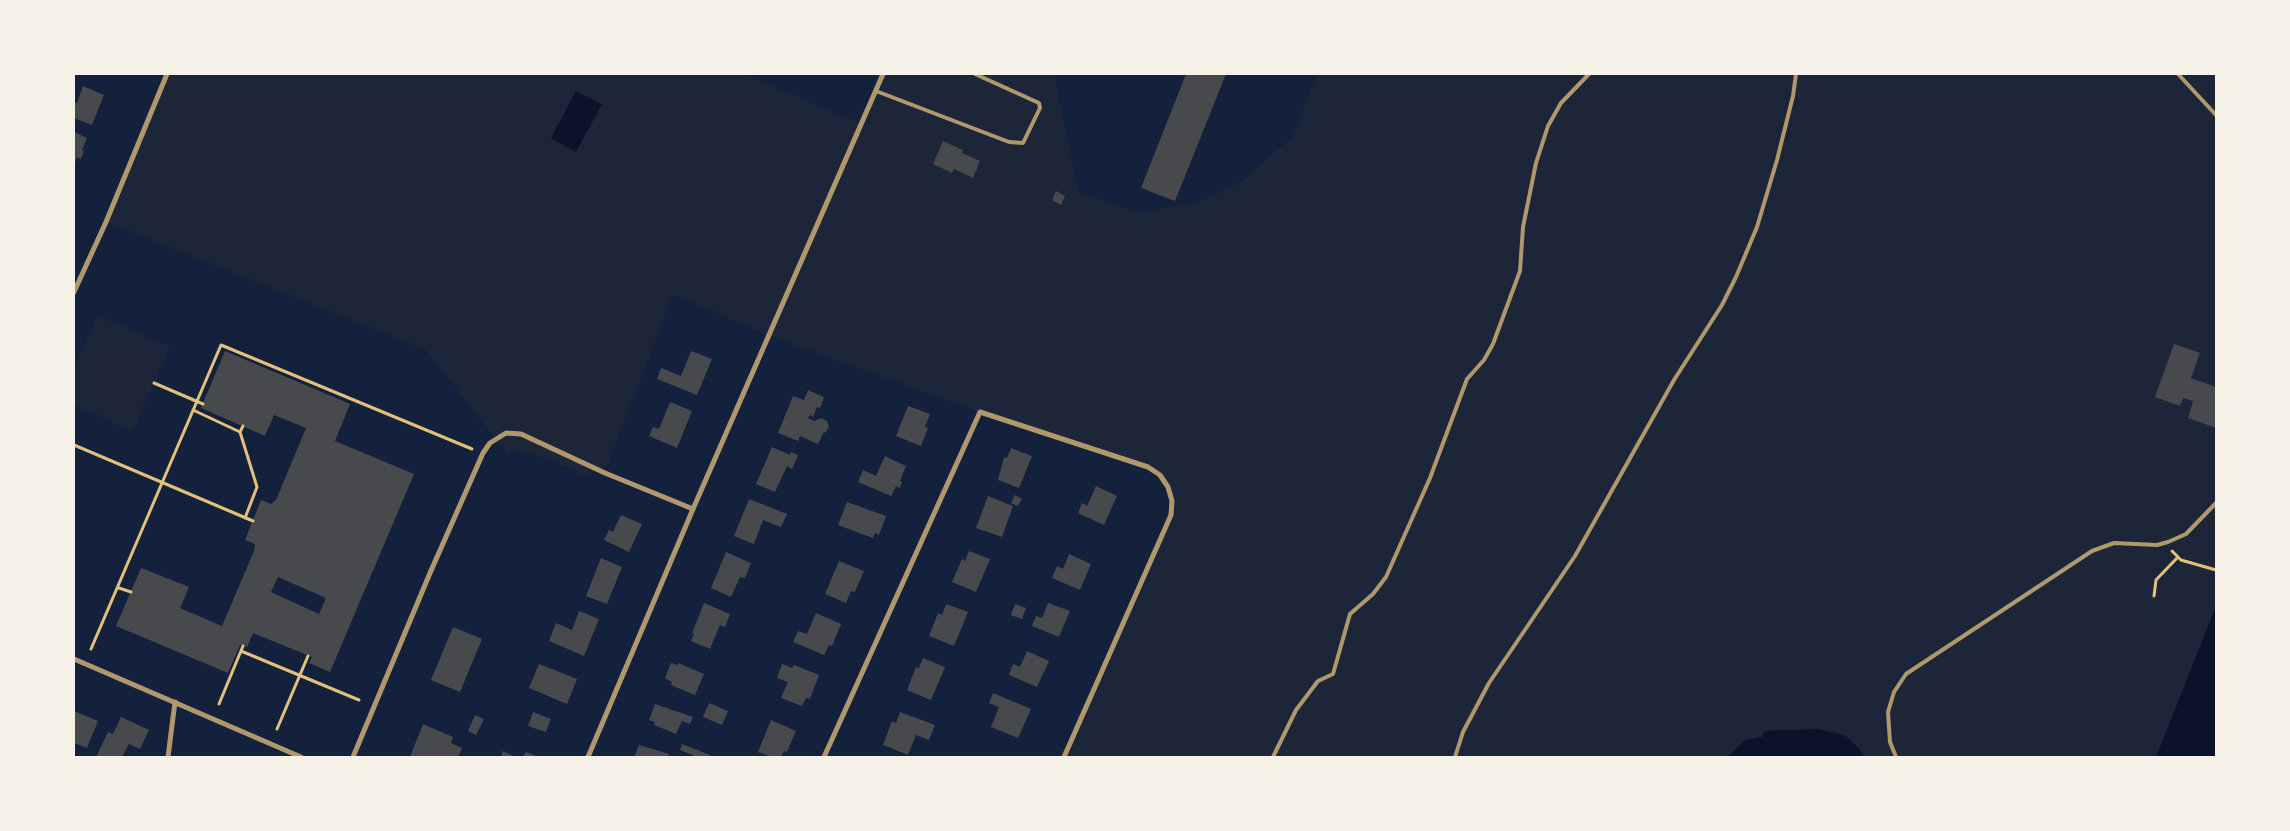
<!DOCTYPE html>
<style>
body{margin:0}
#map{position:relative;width:2290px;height:831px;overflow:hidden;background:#14213d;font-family:Lora,serif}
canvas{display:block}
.frame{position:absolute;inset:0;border:75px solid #f6f1e7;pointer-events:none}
</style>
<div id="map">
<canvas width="2290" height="831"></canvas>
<div class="frame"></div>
</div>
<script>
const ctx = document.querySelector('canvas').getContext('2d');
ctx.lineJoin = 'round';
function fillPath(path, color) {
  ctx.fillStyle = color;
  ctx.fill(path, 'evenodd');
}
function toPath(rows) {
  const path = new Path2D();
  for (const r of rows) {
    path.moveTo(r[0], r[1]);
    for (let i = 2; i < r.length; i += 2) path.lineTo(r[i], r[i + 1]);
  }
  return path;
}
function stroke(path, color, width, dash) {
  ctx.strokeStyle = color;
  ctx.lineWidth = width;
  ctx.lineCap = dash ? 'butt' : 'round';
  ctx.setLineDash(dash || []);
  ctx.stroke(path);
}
fillPath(toPath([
 [167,74,744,74,861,124,883,74,1054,74,1078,191,1133,212,1194,204,1244,180,1292,137,1317,74,2216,74,2216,757,1064,757,1171,515,1172,501,1168,487,1160,475,1148,467,980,412,770,336,673,294,607,465,587,476,533,453,517,451,508,454,426,350,106,222],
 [98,315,170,347,132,431,74,405,74,368]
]), '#1d2539');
fillPath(toPath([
 [576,91,602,104,576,152,551,138],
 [2216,606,2216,757,2156,757,2172,717],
 [1818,729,1844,735,1859,748,1864,757,1727,757,1745,740,1762,737,1764,731]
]), '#0b132b');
fillPath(toPath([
 [1186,74,1226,74,1175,201,1141,188],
 [83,86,104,95,92,125,74,118,74,102,77,103],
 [74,132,87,138,82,150,84,151,81,159,77,157,74,165],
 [943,141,963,150,962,153,980,161,973,178,954,169,952,173,933,164],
 [1056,191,1065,196,1061,205,1052,200],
 [2174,344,2200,353,2191,378,2216,387,2216,428,2188,418,2193,401,2183,398,2180,406,2155,397],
 [225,351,350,404,335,441,414,474,330,672,309,663,312,657,253,633,247,647,240,645,228,673,116,626,141,568,189,587,180,608,222,626,254,551,255,544,245,540,261,500,271,504,276,500,306,428,274,415,265,436,201,408],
 [278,577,326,598,319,614,271,592],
 [691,351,712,359,697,395,657,379,661,368,681,376],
 [808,390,824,397,820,408,817,407,813,417,810,415,808,418,814,421,821,418,827,421,829,427,826,432,823,433,818,444,800,436,798,441,778,433,793,396,804,400],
 [670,402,692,411,677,448,649,436,653,427,659,429],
 [908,406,930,414,925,427,928,428,921,446,896,436],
 [772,447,790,455,791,452,798,455,792,469,787,466,775,492,756,484],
 [1011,448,1032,456,1019,488,998,480,1004,457,1007,458],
 [885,456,906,466,900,481,902,482,900,488,896,486,891,496,858,482,863,470,876,476],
 [1096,486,1117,496,1104,525,1078,513,1082,503,1087,506],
 [1015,495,1022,499,1018,506,1011,503],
 [988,496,1013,506,1002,537,976,528],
 [749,499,787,514,781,527,763,520,754,544,734,536],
 [847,502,886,516,879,535,875,533,873,538,838,525],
 [621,515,642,524,629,552,604,540,609,530,613,532],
 [969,551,990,559,976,592,952,582,962,559,965,561],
 [726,552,751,563,745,578,740,577,731,597,711,588],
 [1069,554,1091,564,1080,590,1052,578,1057,566,1063,569],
 [601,558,622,567,607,604,586,596],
 [839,561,864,571,855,592,851,591,846,603,825,594],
 [704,603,730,614,725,627,720,625,710,649,691,641,694,634,692,633],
 [1048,603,1070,611,1059,637,1032,626,1036,616,1042,618],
 [946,604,968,612,954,646,929,636,938,613,942,615],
 [1015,604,1026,608,1022,619,1011,615],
 [579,611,599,619,584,656,549,641,556,623,572,630],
 [816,613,841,624,832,646,829,645,824,655,793,642,798,631,807,634],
 [453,627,482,639,460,692,431,680],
 [1027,651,1049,661,1037,687,1009,675,1013,664,1020,667],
 [923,658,945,667,931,700,907,690,916,667,919,668],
 [671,663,678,665,678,663,704,674,695,695,671,685,672,682,665,678],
 [539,664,577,679,567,704,529,688],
 [782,664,792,668,794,665,819,675,810,699,806,698,802,706,781,698,788,682,777,678],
 [993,693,1031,709,1018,738,991,727,999,707,989,703],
 [709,703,728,711,722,725,703,717],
 [655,704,693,717,690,724,682,721,676,734,654,725,655,722,649,720],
 [74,711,98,721,87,748,74,743],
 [533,712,551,719,546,732,528,726],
 [900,712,935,725,929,740,916,735,908,755,883,745,892,721,896,723],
 [475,715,484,719,476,735,468,731],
 [121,717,149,730,140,749,129,744,122,757,96,757,108,732,113,734],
 [771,720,796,731,787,752,784,751,781,757,771,757,758,752],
 [423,724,453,737,451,743,462,748,458,757,410,757],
 [682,744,710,755,709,757,697,757,680,750],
 [639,745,669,754,668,757,634,757],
 [503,751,516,757,501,757],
 [526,752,539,757,523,757]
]), '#48494c');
stroke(toPath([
 [154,383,203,404],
 [193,410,240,432,243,426],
 [240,432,257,487,245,518],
 [74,445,253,521],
 [2172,551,2181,560,2216,570],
 [119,588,131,592],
 [2154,596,2156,580,2177,558],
 [91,649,221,345,472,449],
 [241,651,359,700],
 [219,704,243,646],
 [277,729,308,656]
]), '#e5c07b', 3);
stroke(toPath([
 [2178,74,2216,115],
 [876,91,1009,142,1023,143,1040,108,1039,103,975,74],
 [1273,757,1296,710,1318,681,1333,674,1350,614,1373,594,1386,577,1430,478,1467,379,1484,360,1493,344,1520,271,1523,227,1536,163,1548,126,1561,103,1589,74],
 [1455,757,1463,732,1489,683,1575,556,1674,380,1722,305,1736,277,1757,227,1777,160,1793,96,1796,74],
 [1896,757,1890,742,1888,712,1894,692,1906,674,2092,551,2114,543,2157,545,2168,542,2186,534,2216,503]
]), '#b1986c', 4);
stroke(toPath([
 [74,292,106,222,167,74],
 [74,659,301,757],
 [168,757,175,702],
 [353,757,430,573,483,453,490,443,506,433,521,434,605,473,693,509],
 [588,757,693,509,883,74],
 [824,757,980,412,1148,467,1160,475,1168,487,1172,501,1171,515,1064,757]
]), '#b1986c', 5);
</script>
